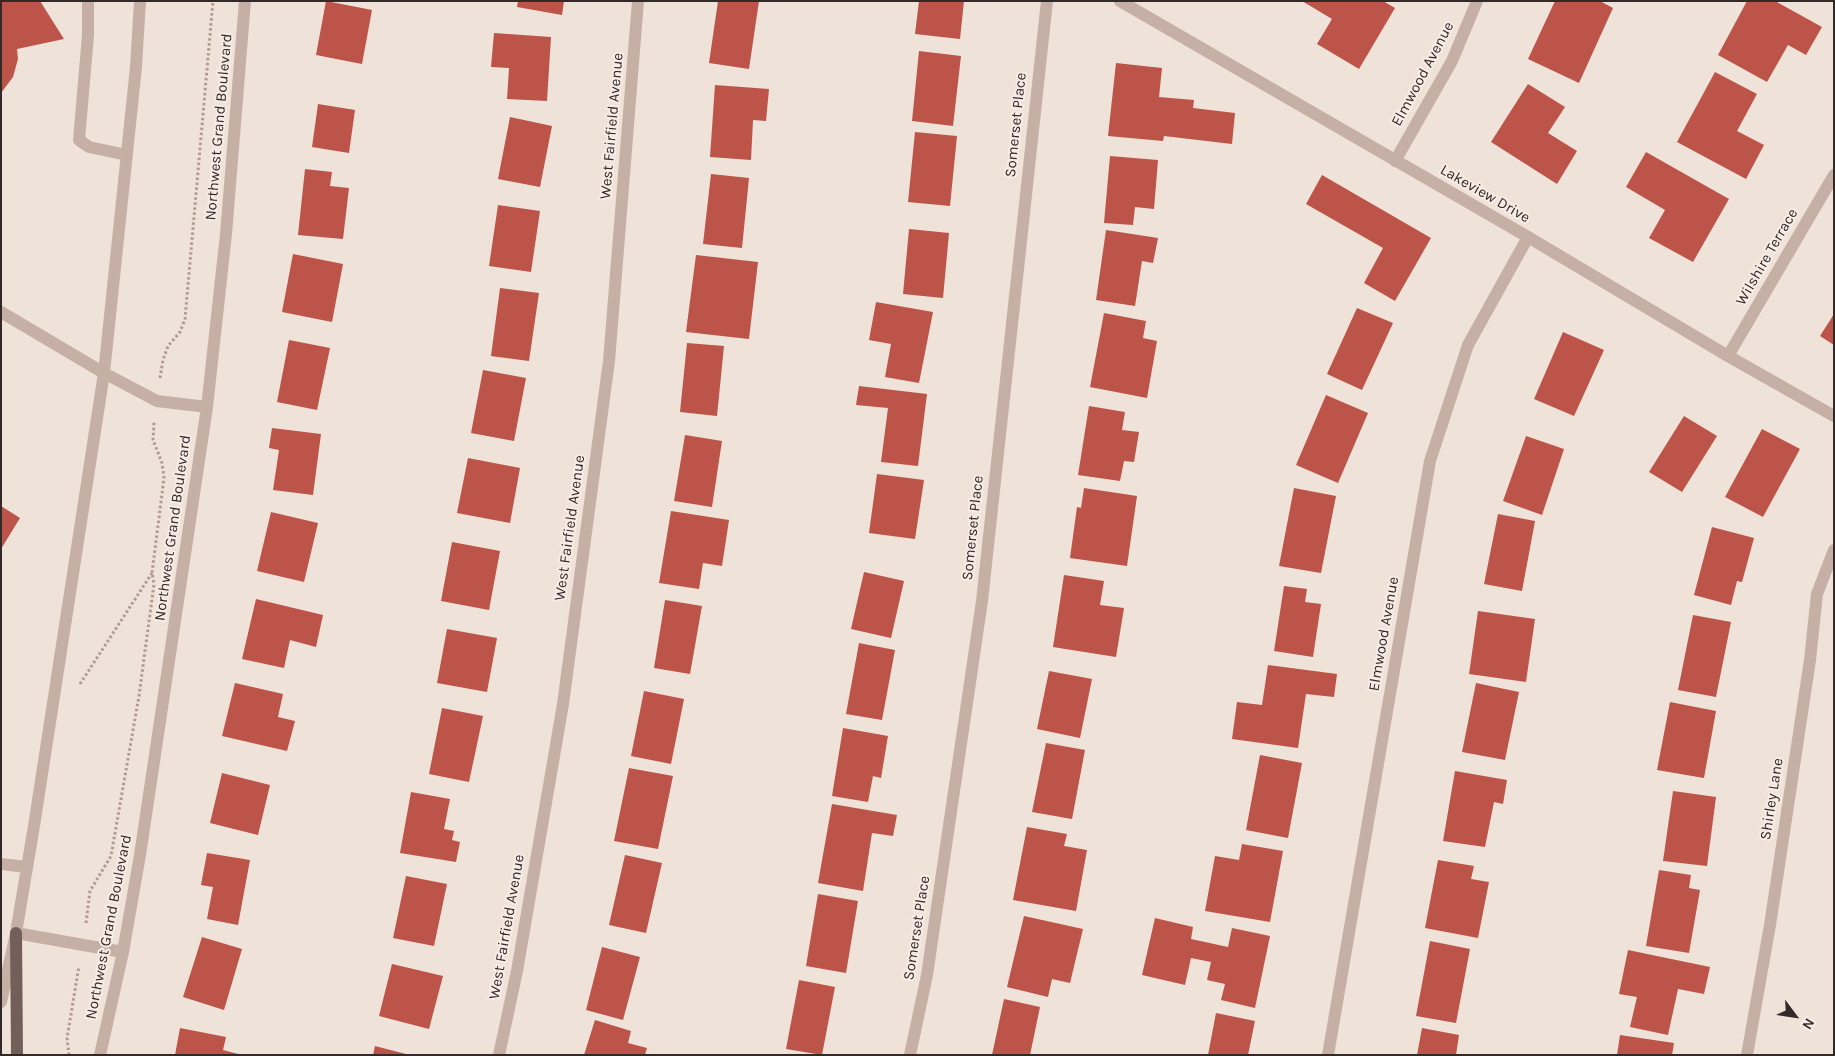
<!DOCTYPE html>
<style>
body{margin:0}
#map{position:relative;width:1835px;height:1056px;overflow:hidden;background:#efe2d9;font-family:Karla,sans-serif}
canvas{display:block}
.frame{position:absolute;inset:0;border:2px solid #332927;pointer-events:none}
.north{position:absolute;left:1770px;top:991px;width:50px;height:50px;-webkit-text-stroke:4px #f7ece5;paint-order:stroke;rotate:121deg;font-size:14px;font-weight:700;line-height:20px;text-align:center;color:#332927}
.north::after{content:'';display:block;margin:auto;width:18px;height:22px;background:#332927;clip-path:polygon(50% 0,100% 100%,50% 72%,0 100%)}
</style>
<div id="map">
<canvas width="1835" height="1056"></canvas>
<div class="frame"></div>
<div class="north">N</div>
</div>
<script>
const ctx = document.querySelector('canvas').getContext('2d');
ctx.lineJoin = 'round';
function fillPath(path, color) {
  ctx.fillStyle = color;
  ctx.fill(path, 'evenodd');
}
function toPath(rows) {
  const path = new Path2D();
  for (const r of rows) {
    path.moveTo(r[0], r[1]);
    for (let i = 2; i < r.length; i += 2) path.lineTo(r[i], r[i + 1]);
  }
  return path;
}
function stroke(path, color, width, dash) {
  ctx.strokeStyle = color;
  ctx.lineWidth = width;
  ctx.lineCap = dash ? 'butt' : 'round';
  ctx.setLineDash(dash || []);
  ctx.stroke(path);
}
function write(font, color, halo, rows, align = 'center') {
  ctx.font = font + ' Karla,sans-serif';
  ctx.lineWidth = 4;
  ctx.setLineDash([]);
  ctx.textBaseline = 'middle';
  ctx.strokeStyle = halo;
  ctx.fillStyle = color;
  for (const [text, x, y, turn = 0] of rows) {
    ctx.save();
    ctx.translate(x, y);
    ctx.rotate((+turn || 0) * Math.PI / 180);
    ctx.textAlign = isNaN(turn) ? turn : align;
    if (halo) ctx.strokeText(text, 0, 0);
    ctx.fillText(text, 0, 0);
    ctx.restore();
  }
}
fillPath(toPath([
 [1,1,40,1,64,39,17,49,18,59,13,77,1,93],
 [326,1,372,10,362,64,316,55],
 [518,1,564,1,562,15,517,7],
 [718,1,759,1,749,69,709,63],
 [919,1,964,1,960,39,915,34],
 [1302,1,1383,1,1395,8,1359,69,1317,44,1332,19],
 [1555,1,1600,1,1613,8,1579,83,1528,59],
 [1747,1,1775,1,1822,27,1806,55,1788,45,1767,82,1718,55],
 [494,33,551,37,547,101,507,99,509,68,491,67],
 [919,51,961,56,953,126,912,121],
 [1116,63,1162,68,1159,97,1194,100,1193,108,1235,113,1232,144,1164,136,1163,141,1108,136],
 [1715,72,1757,94,1737,131,1764,145,1746,179,1677,142],
 [1528,84,1565,107,1548,133,1577,151,1557,184,1491,142],
 [715,85,769,89,766,121,753,120,751,160,710,157],
 [318,104,355,110,349,153,312,147],
 [510,117,552,126,540,187,498,179],
 [915,132,957,136,950,206,908,202],
 [1646,152,1729,199,1693,262,1649,238,1665,210,1626,187],
 [1110,156,1158,160,1154,209,1135,207,1133,225,1104,223],
 [305,169,332,172,330,186,349,188,343,239,298,235],
 [711,174,749,178,742,248,703,244],
 [1322,175,1431,238,1395,301,1364,283,1383,248,1306,204],
 [498,205,540,211,531,272,489,266],
 [909,229,949,233,943,298,903,294],
 [1106,230,1158,238,1153,263,1142,261,1135,306,1096,300],
 [293,254,343,264,332,322,282,312],
 [696,255,758,262,749,339,686,332],
 [500,288,539,293,529,361,491,356],
 [876,302,933,312,919,383,885,377,891,344,869,340],
 [1357,308,1393,323,1362,390,1327,374],
 [1104,313,1146,321,1143,338,1157,341,1147,398,1090,387],
 [1834,314,1834,345,1820,336],
 [1563,332,1604,350,1574,416,1534,399],
 [289,340,330,348,317,410,277,402],
 [687,343,724,346,717,416,680,412],
 [483,370,526,378,514,441,471,433],
 [859,386,927,394,918,466,881,462,888,408,856,405],
 [1326,395,1368,413,1338,483,1296,465],
 [1089,406,1125,412,1122,430,1139,432,1134,462,1124,461,1120,481,1078,475],
 [1684,416,1717,436,1682,492,1649,472],
 [272,428,321,434,313,495,273,490,279,450,269,448],
 [1762,429,1800,449,1763,517,1725,497],
 [685,435,722,441,712,507,674,501],
 [1526,436,1564,449,1542,515,1503,501],
 [468,458,520,468,510,523,457,513],
 [877,474,924,480,915,539,869,533],
 [1084,488,1137,496,1127,566,1070,558,1077,507,1081,508],
 [1294,488,1336,496,1321,573,1279,566],
 [1,506,20,518,1,549],
 [671,511,729,520,722,566,703,563,699,589,659,583],
 [271,512,318,523,304,582,257,571],
 [1498,514,1535,521,1522,591,1484,584],
 [1712,527,1754,538,1742,582,1737,581,1731,605,1694,595],
 [452,542,500,551,489,610,441,601],
 [864,572,904,581,891,638,851,629],
 [1064,575,1104,581,1100,605,1124,608,1116,657,1053,647],
 [1284,586,1307,589,1305,602,1321,604,1313,657,1274,651],
 [256,599,323,615,316,647,290,640,284,668,242,659],
 [665,600,702,606,690,674,654,668],
 [1478,611,1535,619,1526,682,1469,674],
 [1693,615,1731,622,1716,697,1678,690],
 [447,629,497,638,487,692,437,683],
 [859,643,895,650,882,720,846,714],
 [1268,665,1337,674,1334,697,1306,694,1298,748,1232,739,1237,702,1262,705],
 [1049,671,1092,679,1080,738,1037,729],
 [235,683,283,694,278,717,295,721,287,751,222,736],
 [1476,683,1519,692,1505,760,1462,752],
 [644,691,684,699,671,764,631,756],
 [1670,702,1716,711,1704,778,1657,770],
 [442,708,483,716,469,782,429,774],
 [843,728,888,736,881,778,873,776,868,802,832,796],
 [1046,743,1085,750,1072,819,1032,812],
 [1260,755,1302,763,1288,838,1246,830],
 [629,768,673,776,658,849,614,841],
 [1455,771,1507,780,1503,804,1494,802,1485,847,1443,841],
 [222,773,270,785,258,835,210,823],
 [1673,791,1716,797,1707,866,1663,861],
 [411,792,450,799,444,829,454,831,452,840,460,842,456,862,400,853],
 [832,804,897,815,893,836,872,833,863,891,818,883],
 [1027,827,1067,834,1064,846,1087,850,1076,911,1013,900],
 [1242,844,1283,851,1270,922,1205,911,1215,856,1239,860],
 [207,853,250,860,238,925,207,919,213,887,201,885],
 [625,855,662,863,646,933,609,925],
 [1438,860,1474,866,1471,879,1489,882,1478,938,1425,928],
 [1659,870,1691,875,1689,888,1700,890,1689,953,1646,946],
 [406,876,447,884,434,946,393,938],
 [818,894,858,901,846,973,806,966],
 [1024,916,1083,929,1070,983,1052,979,1048,997,1007,987],
 [1155,918,1193,927,1191,939,1228,947,1232,928,1270,936,1255,1008,1221,1000,1225,984,1207,980,1211,962,1191,958,1185,985,1142,975],
 [202,937,242,949,224,1010,183,997],
 [1430,941,1470,949,1456,1023,1416,1016],
 [602,947,640,957,623,1020,586,1010],
 [1628,950,1710,967,1704,994,1678,989,1668,1035,1630,1027,1637,997,1619,994],
 [392,964,443,976,429,1029,379,1016],
 [799,980,835,987,822,1055,786,1049],
 [1004,999,1040,1007,1030,1055,992,1055],
 [1216,1013,1255,1021,1248,1055,1208,1055],
 [595,1020,631,1031,628,1043,647,1048,645,1055,584,1055],
 [180,1028,226,1037,223,1050,242,1055,175,1055],
 [1422,1028,1459,1035,1456,1055,1417,1055],
 [1620,1035,1674,1043,1672,1055,1617,1055],
 [375,1046,406,1054,406,1055,373,1055]
]), '#bd5449');
stroke(toPath([
 [160,378,163,360,168,346,180,332,185,319,213,1],
 [80,684,152,573],
 [86,923,90,891,111,856,139,696,154,584,152,573,164,478,162,463,153,440,154,422],
 [69,1055,67,1038,79,966]
]), '#b29a91', 3, [2.5, 2.5]);
stroke(toPath([
 [88,1,88,35,79,140,89,147,127,155],
 [1120,1,1528,237,1728,356,1834,416],
 [1395,161,1452,61,1477,1],
 [1,312,104,373,157,401,207,407],
 [1728,356,1834,175],
 [1,864,27,867],
 [16,933,123,952],
 [1,1002,16,933,34,826,104,373,136,67,140,1],
 [100,1055,123,952,140,855,207,407,226,234,245,1],
 [499,1055,517,971,563,704,609,361,638,1],
 [910,1055,927,975,982,601,1047,1],
 [1328,1055,1430,461,1468,345,1528,237],
 [1747,1055,1770,925,1810,660,1817,594,1834,550]
]), '#c6b0a6', 12);
stroke(toPath([
 [16,933,17,1055]
]), '#745e59', 12);
write('15px', '#332927', '#f7ece5', [
 ["Elmwood Avenue",1423,74,-62],
 ["Somerset Place",1016,125,-84],
 ["West Fairfield Avenue",612,126,-85],
 ["Northwest Grand Boulevard",219,127,-85],
 ["Lakeview Drive",1485,194,30],
 ["Wilshire Terrace",1767,257,-60],
 ["Northwest Grand Boulevard",173,528,-82],
 ["West Fairfield Avenue",570,528,-82],
 ["Somerset Place",973,528,-84],
 ["Elmwood Avenue",1384,634,-80],
 ["Shirley Lane",1772,799,-81],
 ["Northwest Grand Boulevard",109,927,-79],
 ["West Fairfield Avenue",507,927,-80],
 ["Somerset Place",917,928,-81]
]);
</script>
